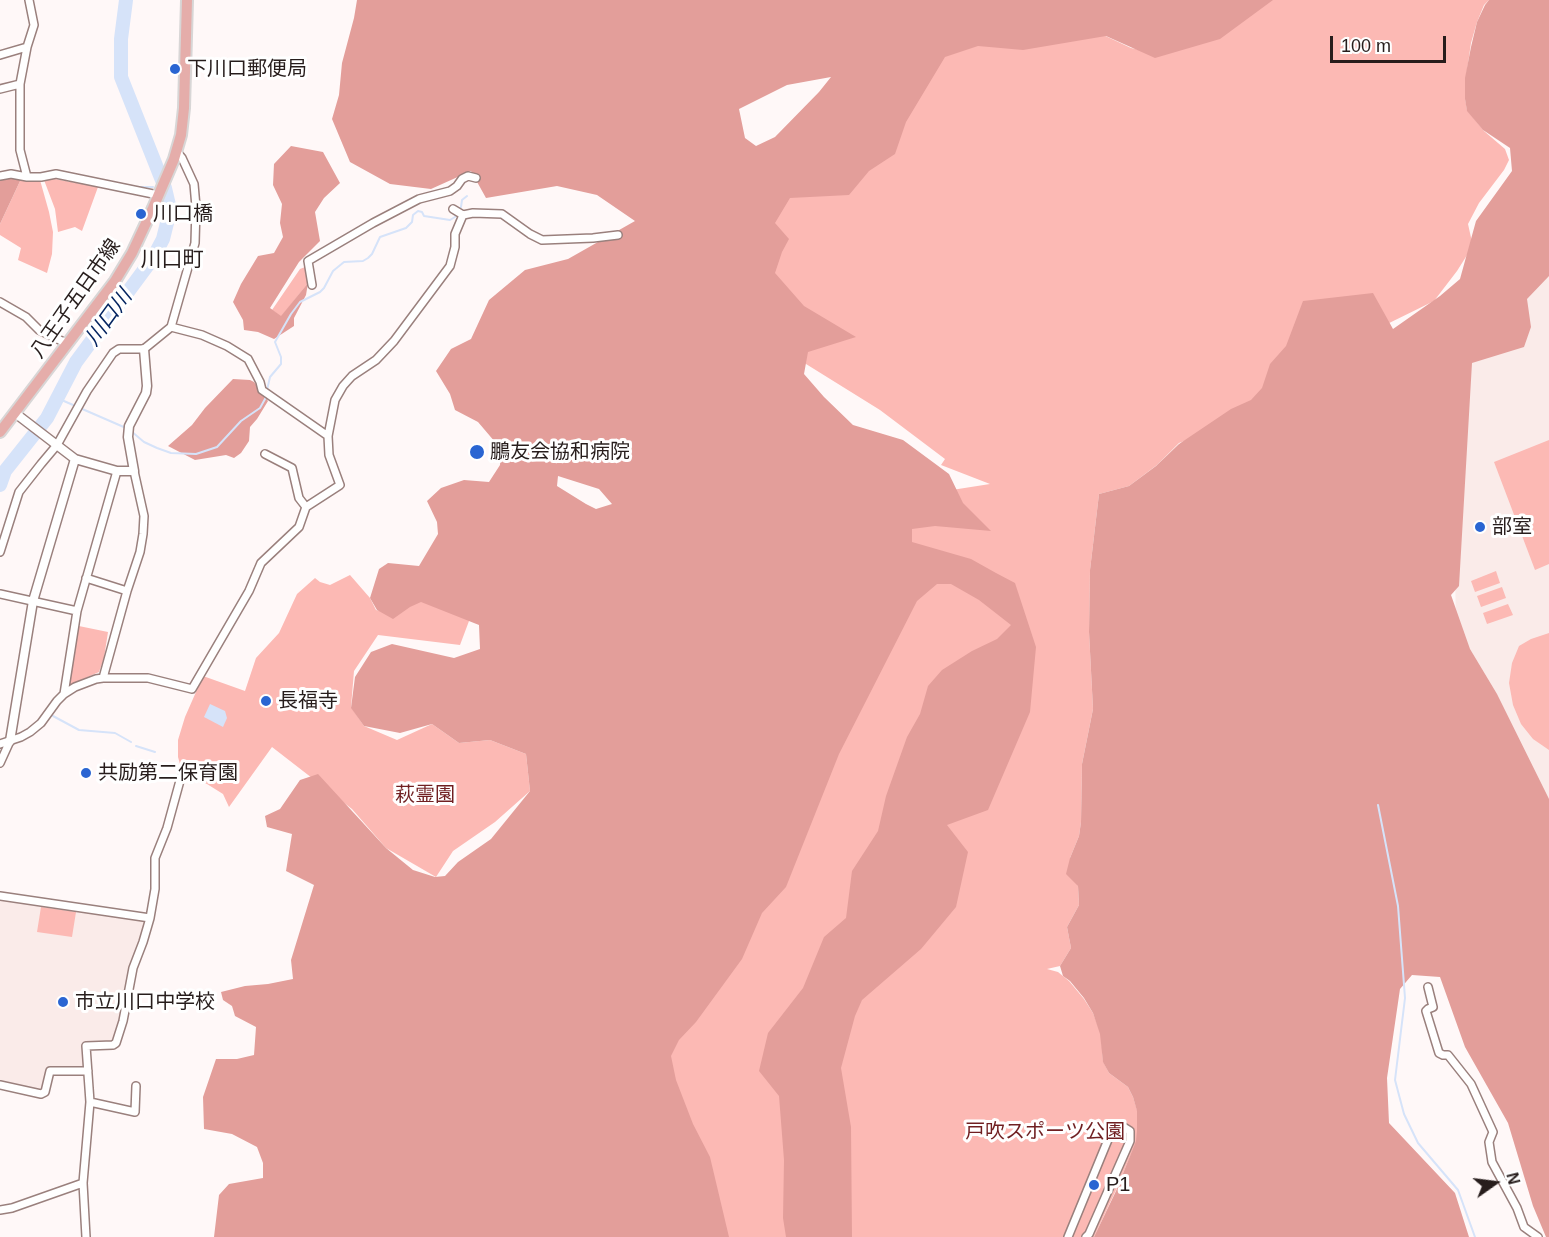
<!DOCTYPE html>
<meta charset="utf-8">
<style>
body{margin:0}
#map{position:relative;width:1549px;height:1237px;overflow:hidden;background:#fff8f8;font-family:Helvetica,sans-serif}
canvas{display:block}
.north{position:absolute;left:1465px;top:1153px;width:60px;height:60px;-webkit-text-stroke:4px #fff;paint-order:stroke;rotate:76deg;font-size:16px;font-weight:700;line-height:24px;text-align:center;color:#271d1c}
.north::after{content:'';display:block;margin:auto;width:21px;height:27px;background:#271d1c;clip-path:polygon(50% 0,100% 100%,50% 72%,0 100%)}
.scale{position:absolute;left:1330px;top:36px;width:116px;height:27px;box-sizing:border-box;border:3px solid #271d1c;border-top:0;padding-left:8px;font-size:18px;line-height:21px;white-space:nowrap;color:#271d1c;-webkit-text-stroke:4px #fff;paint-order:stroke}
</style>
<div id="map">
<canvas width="1549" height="1237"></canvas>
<div class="north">N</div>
<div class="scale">100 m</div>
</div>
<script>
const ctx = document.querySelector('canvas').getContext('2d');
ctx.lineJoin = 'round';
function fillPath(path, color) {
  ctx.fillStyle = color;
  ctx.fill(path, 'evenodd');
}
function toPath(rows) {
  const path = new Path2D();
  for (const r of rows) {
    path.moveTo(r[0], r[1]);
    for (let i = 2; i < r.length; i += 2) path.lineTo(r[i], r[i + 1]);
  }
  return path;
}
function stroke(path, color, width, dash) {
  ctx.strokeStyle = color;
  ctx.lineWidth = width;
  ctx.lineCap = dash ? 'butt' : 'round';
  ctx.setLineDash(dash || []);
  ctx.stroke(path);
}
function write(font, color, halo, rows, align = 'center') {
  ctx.font = font + ' Helvetica,"Noto Sans JP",sans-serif';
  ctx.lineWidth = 6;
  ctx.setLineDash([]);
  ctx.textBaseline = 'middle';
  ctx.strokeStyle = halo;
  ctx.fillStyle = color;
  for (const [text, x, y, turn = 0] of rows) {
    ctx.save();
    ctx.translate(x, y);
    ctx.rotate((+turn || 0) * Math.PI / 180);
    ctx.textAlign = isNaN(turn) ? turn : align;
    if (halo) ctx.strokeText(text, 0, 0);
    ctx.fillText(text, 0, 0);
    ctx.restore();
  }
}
fillPath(toPath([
 [1549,259,1549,856,1456,632,1451,297],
 [0,896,150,918,133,968,116,1043,87,1046,88,1071,50,1071,45,1092,0,1085]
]), '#faebe9');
fillPath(toPath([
 [1260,0,1489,0,1484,5,1477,22,1471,43,1466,77,1465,98,1467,110,1484,131,1505,149,1509,160,1504,170,1479,203,1468,224,1472,242,1469,252,1457,271,1434,301,1377,329,1247,417,1179,443,1157,465,1129,486,1099,494,1090,570,1089,632,1093,709,1082,764,1081,822,1079,836,1070,858,1078,886,1079,905,1067,927,1071,948,1060,966,1047,969,1058,972,1069,981,1084,999,1093,1013,1101,1034,1103,1061,1109,1073,1128,1087,1133,1097,1137,1110,1137,1140,1116,1190,1094,1237,707,1237,663,1066,899,530,920,495,990,484,941,465,945,459,880,410,806,364,725,241,950,40,1097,32,1131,48,1154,53],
 [21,179,27,182,40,180,49,212,53,232,52,254,47,273,18,260,21,248,0,235,0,224],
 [55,179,98,187,82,231,75,227,58,232,55,209,44,180],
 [305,267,308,283,281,317,272,310,300,269],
 [1549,440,1549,564,1535,570,1494,462],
 [1496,571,1500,583,1475,592,1471,581],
 [350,575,370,598,376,610,387,613,416,592,472,613,460,645,378,635,354,671,351,707,364,726,397,740,432,724,459,743,490,740,526,754,530,791,495,822,453,851,436,877,386,848,352,809,272,747,229,807,223,794,207,784,183,775,178,757,178,740,185,717,203,676,245,691,256,658,279,633,297,594,315,578,320,582,330,585],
 [1502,587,1506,598,1481,607,1477,596],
 [1508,604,1513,615,1487,624,1483,613],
 [74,625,108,632,104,658,99,672,72,684,65,690],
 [1549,633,1549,750,1533,739,1521,724,1513,705,1509,683,1512,663,1519,646,1531,639],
 [41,907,76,912,72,937,37,932]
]), '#fcb9b4');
fillPath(toPath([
 [357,0,1273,0,1220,39,1155,58,1106,36,1023,50,978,46,945,57,906,122,895,154,869,171,849,195,790,198,775,223,789,239,782,252,775,273,804,306,856,337,808,352,804,374,824,397,853,425,903,440,949,474,963,503,991,531,935,526,912,529,912,542,971,559,996,573,1015,583,1036,647,1030,712,988,810,947,825,968,852,956,907,921,949,862,1000,855,1016,841,1068,851,1127,852,1237,786,1237,783,1218,784,1160,779,1096,759,1071,768,1033,803,988,824,937,846,918,852,871,878,831,886,796,907,737,920,714,928,686,942,670,972,651,997,639,1011,625,979,600,951,584,937,584,917,601,839,754,786,887,762,913,742,959,696,1022,679,1040,671,1056,676,1080,693,1124,710,1157,729,1237,214,1237,219,1195,229,1184,263,1178,263,1163,257,1147,232,1134,204,1129,203,1097,216,1059,237,1059,254,1055,256,1027,235,1016,232,1006,223,1000,221,992,245,986,268,984,293,979,291,960,314,885,286,871,292,834,267,827,265,816,280,809,300,780,318,774,386,848,413,870,435,877,445,876,458,862,491,839,530,791,526,754,490,740,459,743,432,724,400,733,364,726,351,708,355,677,371,652,392,644,454,658,480,649,479,625,421,602,410,607,393,619,377,610,370,598,379,569,388,563,419,566,438,534,437,522,427,501,441,488,464,480,489,482,500,465,501,449,478,422,455,410,450,394,436,371,451,349,471,339,489,300,525,270,568,259,635,221,597,195,557,186,486,198,471,171,431,189,390,184,350,162,332,119,339,95,342,63,354,18],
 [831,77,819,92,775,137,756,146,745,138,739,109,787,85],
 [558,476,599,489,612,504,596,509,586,504,557,486],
 [1489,0,1549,0,1549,276,1527,299,1531,327,1524,347,1472,363,1459,586,1451,595,1470,649,1497,694,1549,799,1549,1237,1546,1237,1533,1206,1508,1123,1465,1047,1440,977,1412,975,1400,989,1387,1078,1389,1123,1455,1193,1469,1237,1094,1237,1116,1191,1136,1141,1137,1131,1137,1111,1133,1097,1128,1087,1109,1073,1103,1062,1100,1034,1093,1013,1084,998,1070,981,1063,976,1060,966,1071,948,1067,927,1079,905,1078,886,1066,874,1070,858,1079,836,1081,822,1082,764,1093,709,1089,632,1090,570,1099,494,1129,486,1156,466,1179,444,1231,409,1251,400,1262,388,1270,364,1286,346,1303,301,1373,293,1393,329,1440,296,1460,279,1476,221,1512,171,1510,148,1483,130,1467,111,1465,99,1465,78,1471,47,1477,22,1485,5],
 [291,146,323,152,340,183,324,198,315,212,320,241,299,262,270,308,281,316,308,283,306,295,294,318,294,326,274,339,258,332,244,330,243,320,233,302,241,284,258,256,274,253,283,237,280,223,282,204,273,185,274,164],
 [12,175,21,179,0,224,0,178],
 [233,379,250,380,254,382,268,401,257,419,250,427,249,441,241,453,234,458,226,455,195,460,168,446,192,425,205,408]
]), '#e39e9a');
fillPath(toPath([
 [210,704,225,711,227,718,223,727,204,717]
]), '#d6e3f9');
stroke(toPath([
 [34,174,52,172],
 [135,187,153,187],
 [57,398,126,428],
 [131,431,144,442,157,448,171,453,196,454,217,447,241,421,260,408,265,399,270,377,281,364,281,357,275,342,291,314,300,302,320,292,324,288,333,271,344,262,363,261,368,258,372,254,380,237,406,228,412,222,413,215,418,211,422,212,424,216,450,220,455,217,461,207,462,200,467,196],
 [53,716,79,730,115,733,131,742],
 [136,746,155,752],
 [1378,805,1398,906,1405,998,1395,1080,1404,1114,1418,1143,1458,1190,1475,1237]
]), '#d6e3f9', 2);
stroke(toPath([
 [0,485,5,471,47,418,76,362,153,258,163,239,167,223,169,205,165,188,121,77,121,39,126,0]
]), '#d6e3f9', 14);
const minor = toPath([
 [0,55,27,47],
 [0,89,20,84],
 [0,176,11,174,27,177,41,177,56,174,158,195],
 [27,177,20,150,20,84,27,47,34,25,29,0],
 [453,209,463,215,473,213,502,214,530,234,542,240,593,238,618,235],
 [312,285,308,261,373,223,419,199,450,191,457,186,462,179,468,176,476,178],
 [0,302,26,317,39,330,68,344],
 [171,327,202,335,227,346,248,359,260,382,262,390,328,436],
 [265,454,292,468,299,498,306,507],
 [0,552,19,492,41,464,57,445,87,391,113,353,119,349,144,349,171,327,195,243,196,207,194,184,182,158,177,152],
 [86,578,127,591],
 [0,594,77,611],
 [103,678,127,591,140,552,143,534,144,516,134,471],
 [64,694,77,611,117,471],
 [0,744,21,737,30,732,41,723,57,701,64,694,75,687,96,679,103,678,148,678,192,689,249,591,261,563,299,527,306,507,340,485,329,455,328,436,335,400,343,386,352,376,376,360,394,341,450,266,455,247,455,234,463,215],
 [0,763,10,741],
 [0,896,150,918],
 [1428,987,1433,1007,1428,1009,1426,1011,1439,1053,1443,1055,1448,1055,1471,1084,1493,1132,1489,1142,1492,1162,1517,1208,1524,1227,1538,1237],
 [0,1085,41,1094,45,1092,50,1071,88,1071],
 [90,1102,135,1112,136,1086],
 [0,1210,12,1208,83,1183],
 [86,1237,83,1183,90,1102,86,1046,113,1045,116,1043,123,1021,133,968,143,942,150,918,155,889,155,858,167,828,181,777],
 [1068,1237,1112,1130,1117,1126,1122,1126,1130,1131,1130,1141,1089,1234,1086,1237]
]);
const tertiary = toPath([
 [15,413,75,459,117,471,134,471,128,437,129,426,146,393,147,386,144,349],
 [10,741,33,601,75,459]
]);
const primary = toPath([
 [0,432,115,281,132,253,153,208,174,159,181,135,184,108,187,0]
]);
stroke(minor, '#9a807d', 10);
stroke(tertiary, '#9a807d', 11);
stroke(primary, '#d8d6d6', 14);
stroke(minor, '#fff', 7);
stroke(tertiary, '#fff', 8);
stroke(primary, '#e5adaa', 10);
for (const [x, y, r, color] of [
 [175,69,6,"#2a65d2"],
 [141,214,6,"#2a65d2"],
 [477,452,8,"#2a65d2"],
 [1480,527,6,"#2a65d2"],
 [266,701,6,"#2a65d2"],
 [86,773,6,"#2a65d2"],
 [63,1002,6,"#2a65d2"],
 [1094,1185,6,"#2a65d2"]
]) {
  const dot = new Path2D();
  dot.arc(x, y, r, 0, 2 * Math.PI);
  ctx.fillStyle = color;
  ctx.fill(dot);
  stroke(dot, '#fff', 2);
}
write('20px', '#271d1c', '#fff', [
 ["下川口郵便局",187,69],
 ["川口橋",153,214],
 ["鵬友会協和病院",490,452],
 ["部室",1492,527],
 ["長福寺",278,701],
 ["共励第二保育園",98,773],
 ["市立川口中学校",75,1002],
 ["P1",1106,1185]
], 'left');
write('20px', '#271d1c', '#fff', [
 ["八王子五日市線",76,299,-55]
]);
write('20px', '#701f21', '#fff', [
 ["萩霊園",425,795],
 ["戸吹スポーツ公園",1045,1132]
]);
write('21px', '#271d1c', '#fff', [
 ["川口町",172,260]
]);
write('italic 21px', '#052561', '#fff', [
 ["川口川",109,318,-54]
]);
</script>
